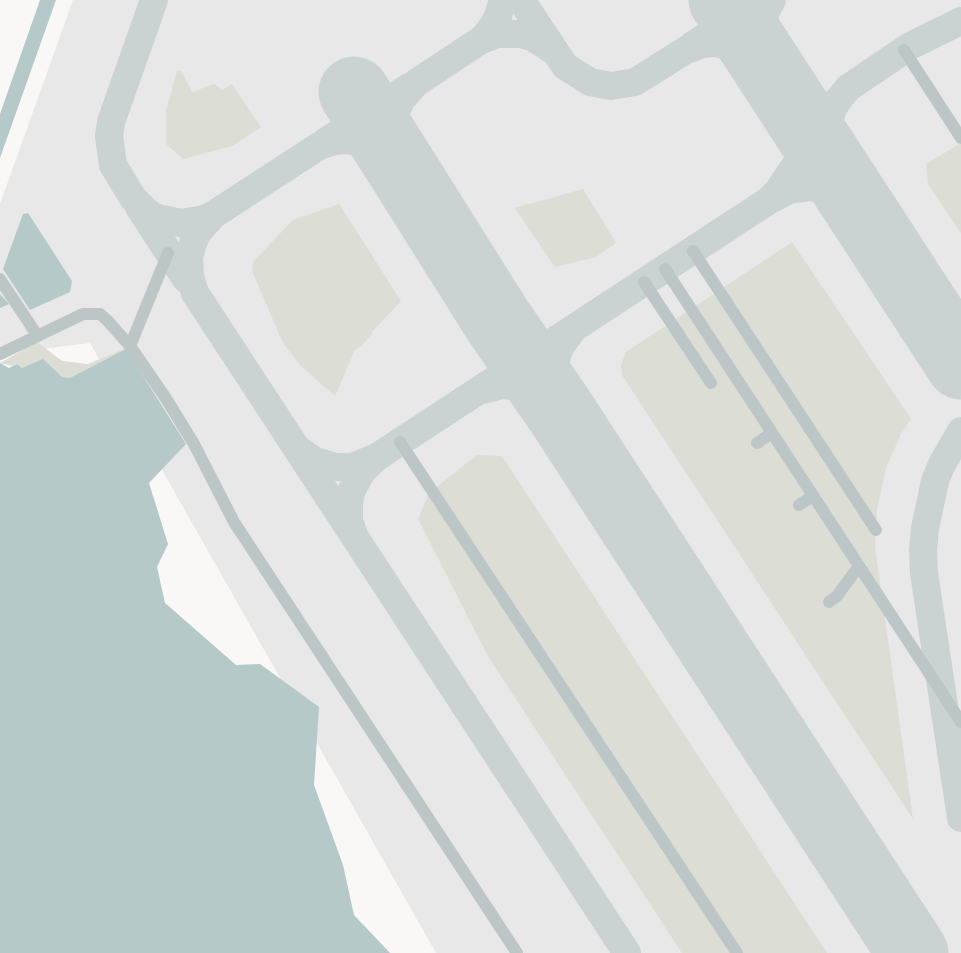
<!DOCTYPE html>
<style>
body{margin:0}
canvas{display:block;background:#f9f8f6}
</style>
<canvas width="961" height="953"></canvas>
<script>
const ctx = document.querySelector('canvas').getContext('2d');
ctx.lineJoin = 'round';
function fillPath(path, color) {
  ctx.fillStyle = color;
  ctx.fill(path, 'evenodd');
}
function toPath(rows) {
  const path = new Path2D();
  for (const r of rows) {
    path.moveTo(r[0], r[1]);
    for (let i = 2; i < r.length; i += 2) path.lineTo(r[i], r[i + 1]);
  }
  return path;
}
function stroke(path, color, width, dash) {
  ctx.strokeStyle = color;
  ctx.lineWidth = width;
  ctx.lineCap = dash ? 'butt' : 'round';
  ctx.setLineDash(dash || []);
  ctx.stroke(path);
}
fillPath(toPath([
 [73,0,961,0,961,953,436,953,90,343,0,354,0,204]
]), '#e7e8e7');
fillPath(toPath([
 [177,71,181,71,192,92,214,84,222,90,232,84,261,127,232,146,183,159,166,144,166,111],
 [961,143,961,233,928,184,926,164],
 [583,189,616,243,596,257,555,267,515,208],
 [339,204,401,301,372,332,372,334,361,346,355,350,335,396,300,365,283,343,253,273,252,267,253,262,293,220],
 [792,242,911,419,901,434,886,468,877,509,875,547,913,819,622,375,621,365,626,352],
 [37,342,62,361,88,364,126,348,144,378,70,386,22,368,17,364,12,366,0,363],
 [477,455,502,456,827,953,682,953,489,658,418,519,429,493]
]), '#dcded5');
fillPath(toPath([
 [40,0,56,0,0,158,0,114],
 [28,213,72,281,70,292,30,310,3,269,23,214],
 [0,294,9,304,0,308],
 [126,349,186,444,149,483,168,544,157,567,165,603,236,665,260,664,319,707,314,785,343,865,354,915,390,953,0,953,0,363,9,368,17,364,22,368,43,359,62,377,70,378]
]), '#b5c9c8');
stroke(toPath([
 [154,0,111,122,109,136,113,165,133,198,147,212,157,218,181,223,204,219,213,215,319,146,335,141,348,140,366,144,399,163],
 [521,0,565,66,590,82,611,86,635,82,686,50,703,44,715,43,740,48,750,54,770,73],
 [481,40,498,34,521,34,532,37,554,51],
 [693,45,762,0],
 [770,73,761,34,766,11,772,0],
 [832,112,827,128,828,149,835,166,864,215],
 [325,142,409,87],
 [399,163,393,141,393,130,397,109,402,99,416,83,481,40,490,30,497,19,503,0],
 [768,201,789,190,810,187,832,191,844,198,857,209],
 [139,207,186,279],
 [213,215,199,231,194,240,189,257,190,277,195,293,627,953],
 [483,390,502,385,523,387,539,394,560,411],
 [560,411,553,386,553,368,560,347,571,332],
 [961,431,942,464,935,481,925,528,923,550,924,573,961,818],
 [299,450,315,461,335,467,353,467,377,457,768,201,778,191,839,99,848,88,910,46,961,21],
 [353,532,349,521,349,503,351,492,362,471,377,457]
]), '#cbd2d2', 28);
stroke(toPath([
 [724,0,961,364],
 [354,92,498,321,560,411,913,953]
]), '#cbd2d2', 71);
stroke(toPath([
 [904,50,961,138],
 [693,251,876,530],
 [665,269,961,722],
 [0,279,37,335],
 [644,282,711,383],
 [130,346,168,253],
 [0,354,83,314,100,314,107,320,130,346,165,397,194,444,234,522,517,953],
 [400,442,737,953],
 [757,443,772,433],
 [799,505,813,496],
 [829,602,837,596,859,566]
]), '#bdc6c7', 12);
</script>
